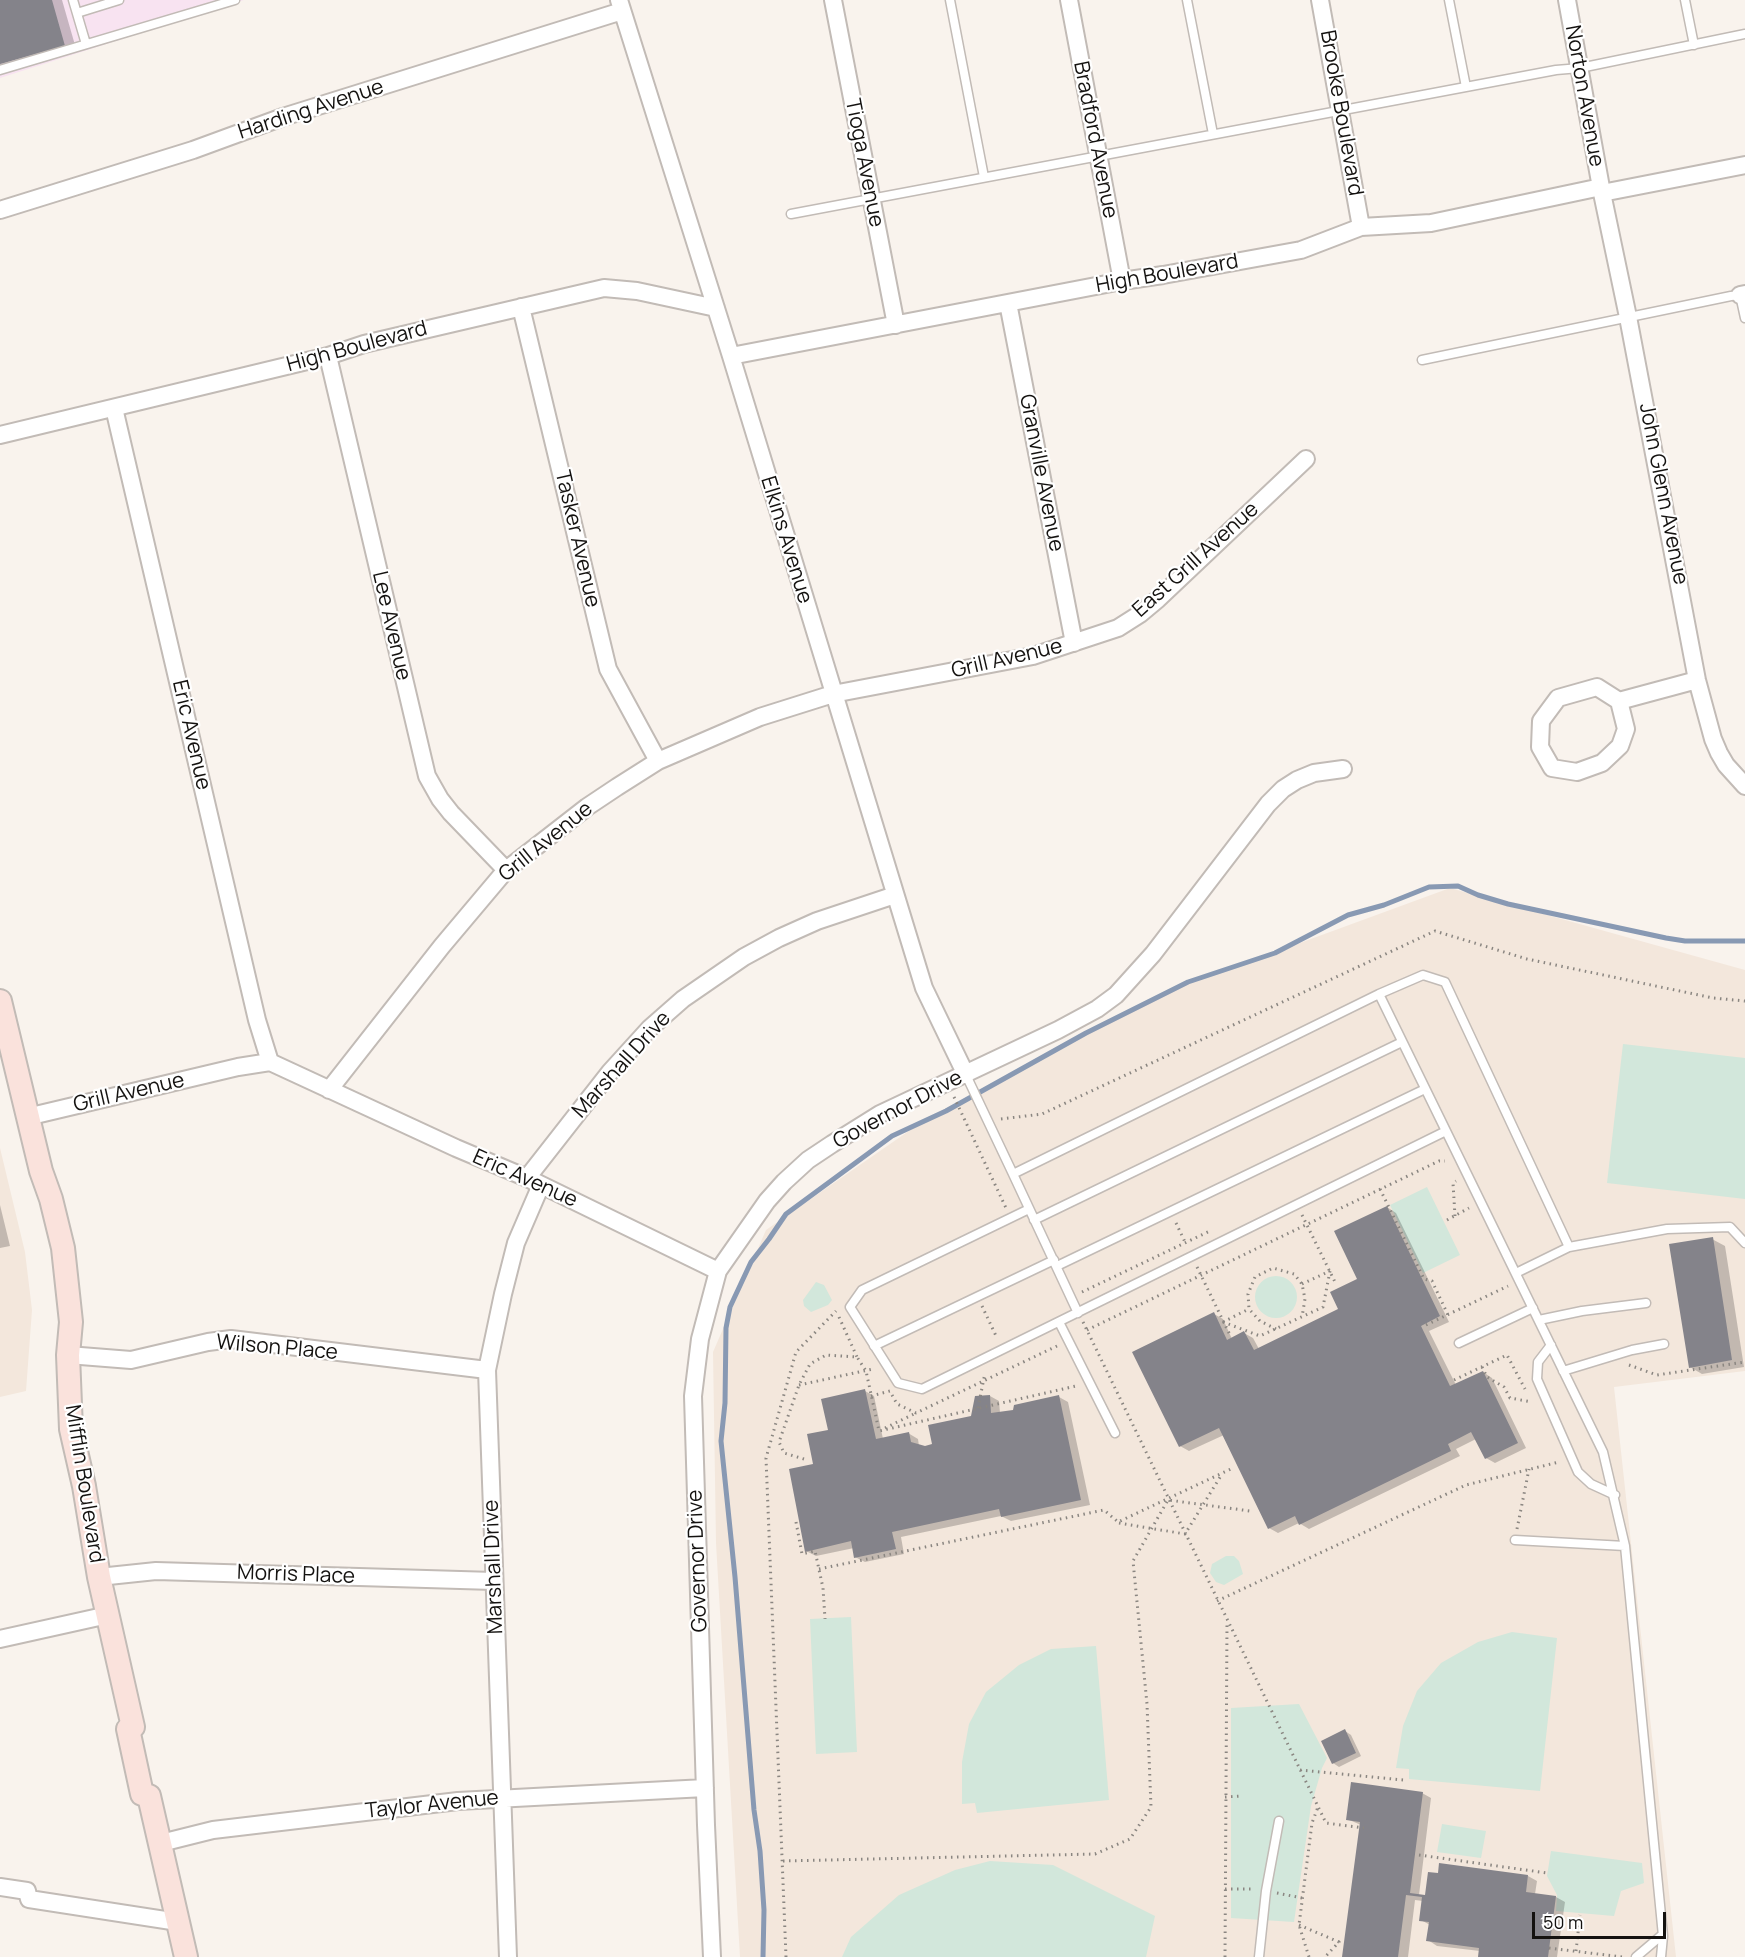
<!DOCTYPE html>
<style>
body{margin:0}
#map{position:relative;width:1745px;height:1957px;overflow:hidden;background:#f9f3ed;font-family:Manrope,sans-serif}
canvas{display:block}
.scale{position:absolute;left:1532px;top:1912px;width:134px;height:27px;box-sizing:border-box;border:3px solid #141210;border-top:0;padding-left:8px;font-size:18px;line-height:21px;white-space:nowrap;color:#141210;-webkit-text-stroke:4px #fff;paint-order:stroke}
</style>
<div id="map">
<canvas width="1745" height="1957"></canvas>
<div class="scale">50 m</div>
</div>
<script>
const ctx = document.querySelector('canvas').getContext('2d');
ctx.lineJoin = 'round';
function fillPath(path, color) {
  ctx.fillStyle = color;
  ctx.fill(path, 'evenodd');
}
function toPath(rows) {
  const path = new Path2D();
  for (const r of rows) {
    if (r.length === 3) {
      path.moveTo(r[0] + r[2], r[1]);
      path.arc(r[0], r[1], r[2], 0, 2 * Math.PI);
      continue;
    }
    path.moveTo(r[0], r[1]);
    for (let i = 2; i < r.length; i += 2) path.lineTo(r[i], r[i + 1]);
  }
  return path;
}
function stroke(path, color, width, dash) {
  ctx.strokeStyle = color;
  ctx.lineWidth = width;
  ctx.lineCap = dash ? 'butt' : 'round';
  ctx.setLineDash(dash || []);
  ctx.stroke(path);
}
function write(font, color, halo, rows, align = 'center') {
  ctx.font = font + ' Manrope,sans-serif';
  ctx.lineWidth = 4.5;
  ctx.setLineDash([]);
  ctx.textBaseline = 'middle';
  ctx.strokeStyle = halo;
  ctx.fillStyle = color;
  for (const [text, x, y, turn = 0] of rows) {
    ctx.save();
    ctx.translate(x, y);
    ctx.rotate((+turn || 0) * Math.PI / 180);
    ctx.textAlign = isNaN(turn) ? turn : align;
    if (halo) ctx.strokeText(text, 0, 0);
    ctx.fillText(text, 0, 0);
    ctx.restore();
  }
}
fillPath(toPath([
 [0,0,244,0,0,78]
]), '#f8e3f1');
fillPath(toPath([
 [1450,888,1745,970,1745,1371,1614,1387,1676,1957,740,1957,716,1543,713,1352,766,1230,929,1117,1169,991],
 [0,1148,25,1252,32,1310,26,1391,0,1397]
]), '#f3e7dc');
fillPath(toPath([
 [1623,1044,1745,1058,1745,1199,1607,1183],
 [1427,1187,1460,1255,1423,1273,1390,1205],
 [1276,1297,21],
 [816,1282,824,1285,832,1300,828,1305,811,1312,804,1306,803,1300],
 [1226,1556,1234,1556,1239,1561,1243,1574,1224,1585,1216,1582,1210,1573,1212,1564],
 [851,1617,857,1752,816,1754,810,1619],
 [1512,1632,1557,1638,1540,1791,1409,1779,1409,1769,1396,1768,1403,1726,1417,1691,1441,1663,1478,1642],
 [1096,1646,1109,1800,977,1813,975,1803,962,1804,962,1762,969,1724,986,1692,1019,1665,1051,1649],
 [1299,1704,1327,1758,1322,1768,1311,1806,1294,1922,1231,1918,1231,1708],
 [1442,1824,1486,1831,1481,1858,1437,1852],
 [1551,1851,1642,1863,1644,1883,1621,1891,1614,1916,1556,1911,1557,1895,1547,1876],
 [990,1861,1053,1865,1155,1916,1146,1957,842,1957,851,1937,899,1895,955,1870]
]), '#d2e7db');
fillPath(toPath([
 [0,0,62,0,77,52,0,75],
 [0,1205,10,1246,0,1248],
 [1387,1207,1396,1213,1449,1322,1429,1331,1456,1385,1483,1372,1492,1378,1526,1448,1495,1463,1486,1458,1476,1439,1456,1449,1460,1456,1309,1529,1299,1523,1278,1533,1269,1528,1224,1435,1189,1451,1180,1446,1214,1314,1223,1319,1232,1339,1244,1333,1253,1338,1259,1349,1340,1310,1359,1280],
 [1712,1239,1725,1246,1744,1367,1702,1374,1690,1367],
 [865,1391,874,1396,883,1439,908,1433,918,1439,919,1446,925,1447,934,1445,972,1417,990,1396,999,1401,1000,1413,1014,1411,1059,1397,1068,1402,1090,1505,1011,1521,1001,1516,901,1537,904,1554,865,1562,855,1557,854,1548,816,1556,806,1551,815,1465,829,1431],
 [1345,1731,1351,1735,1361,1756,1339,1767,1333,1763],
 [1422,1793,1431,1798,1419,1895,1427,1896,1528,1876,1537,1881,1535,1894,1556,1897,1565,1902,1557,1957,1479,1957,1480,1951,1437,1946,1428,1940,1430,1925,1421,1920,1423,1901,1415,1900,1408,1957,1343,1957,1361,1825,1347,1819]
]), '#0003');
stroke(toPath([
 [763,1957,764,1910,760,1851,754,1810,735,1577,721,1441,725,1403,726,1328,730,1307,751,1262,769,1239,786,1214,892,1136,946,1111,1086,1033,1188,982,1275,953,1348,915,1384,905,1429,887,1458,886,1478,895,1508,904,1666,938,1685,941,1745,941]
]), '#8899b3', 5);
fillPath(toPath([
 [0,0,52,0,65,46,0,64],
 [1387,1206,1440,1316,1421,1326,1450,1386,1483,1371,1518,1443,1485,1459,1471,1432,1448,1444,1451,1451,1299,1525,1295,1516,1268,1529,1219,1428,1179,1447,1132,1352,1214,1312,1227,1340,1244,1331,1254,1350,1338,1309,1330,1292,1357,1279,1334,1231],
 [1713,1237,1732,1360,1689,1368,1669,1244],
 [865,1389,876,1439,909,1432,911,1442,925,1446,932,1444,928,1425,971,1416,975,1396,990,1395,991,1413,1013,1410,1014,1405,1059,1395,1081,1500,1001,1517,999,1509,892,1532,896,1549,854,1558,851,1541,805,1552,789,1469,813,1464,807,1434,828,1430,821,1399],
 [1345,1729,1356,1753,1332,1764,1321,1741],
 [1351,1782,1423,1792,1410,1893,1425,1895,1428,1872,1438,1873,1439,1863,1528,1875,1526,1892,1556,1896,1548,1957,1478,1957,1479,1948,1426,1941,1429,1922,1419,1921,1422,1897,1406,1895,1398,1957,1342,1957,1360,1822,1346,1820]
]), '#84838a');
const lane = toPath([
 [73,0,86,44],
 [950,0,984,177],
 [1187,0,1213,134],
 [1449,0,1466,87],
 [1685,0,1694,45],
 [77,13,119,0],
 [0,70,235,0],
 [791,214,1556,70,1580,68,1745,34],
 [1422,360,1731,296,1740,295,1745,318],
 [1379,994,1423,975,1445,982,1569,1247,1667,1229,1730,1227,1745,1243],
 [966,1075,1013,1174,1379,994,1603,1452,1625,1546,1663,1936,1661,1957],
 [1013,1174,1078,1313],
 [1029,1209,862,1290,850,1307,898,1383,922,1389,1446,1131],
 [1034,1220,1402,1042],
 [1057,1266,1425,1089],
 [1516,1273,1569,1247],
 [1539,1320,1582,1311,1646,1303],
 [1059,1322,1115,1433],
 [1459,1343,1533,1308],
 [1551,1345,1538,1362,1537,1379,1578,1472,1591,1484,1615,1495],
 [874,1346,1054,1260],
 [1563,1371,1632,1350,1664,1344],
 [1515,1540,1625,1546],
 [1259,1957,1266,1891,1279,1821],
 [1636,1957,1662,1935]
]);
const street = toPath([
 [619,0,731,356,924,988,966,1075],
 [833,0,896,325],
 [1069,0,1122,281],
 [1320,0,1361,227],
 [1567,0,1602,193,1628,317,1697,680,1713,739,1719,753,1726,765,1745,786],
 [1602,193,1745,165],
 [0,210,193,150,283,117,622,11],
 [1740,295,1745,294],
 [1008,303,1074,643],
 [521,307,608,669,658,761],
 [328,356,427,776,440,799,451,813,506,870],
 [731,356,1122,281,1163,275,1301,250,1361,227,1431,223,1601,187],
 [114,408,257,1020,270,1062],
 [0,435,328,356,364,344,604,288,637,291,716,308],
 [1619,701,1626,729,1620,746,1602,763,1577,772,1552,768,1540,747,1541,721,1558,698,1597,687,1619,701,1697,680],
 [329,1090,442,946,506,870,587,807,617,787,658,761,760,717,833,694,1033,656,1118,628,1140,614,1158,599,1306,459],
 [27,1117,238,1067,270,1062,456,1148,527,1178,718,1271],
 [527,1178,610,1072,650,1028,683,999,744,957,779,938,817,921,895,895],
 [68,1355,131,1360,208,1342,231,1339,487,1370],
 [99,1577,156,1571,494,1581],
 [0,1639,108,1615],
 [161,1843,213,1830,458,1801,705,1788],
 [0,1887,27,1891,29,1899,178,1922],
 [508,1957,487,1370,503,1294,516,1243,541,1185],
 [712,1957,706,1825,693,1396,700,1339,718,1271,767,1201,784,1182,808,1160,832,1144,880,1114,1058,1030,1097,1009,1116,995,1153,954,1268,804,1283,789,1297,780,1314,773,1343,769]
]);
const secondary = toPath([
 [0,1001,41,1171,51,1199,63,1248,71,1322,68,1355,71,1429,84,1486,99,1577,133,1727,128,1729,142,1794,149,1796,186,1957]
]);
stroke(lane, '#c2bbb6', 11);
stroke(street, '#c2bbb6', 20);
stroke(secondary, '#c2bbb6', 26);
stroke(toPath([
 [954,1097,1006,1208],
 [1001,1119,1042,1114,1435,931,1527,959,1713,998,1745,1001],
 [1380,1189,1424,1279,1432,1281,1448,1315],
 [1302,1215,1336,1284],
 [1455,1216,1453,1183,1456,1181],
 [1447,1220,1469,1208],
 [1176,1223,1185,1242],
 [1197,1267,1230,1335],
 [1302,1284,1330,1271],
 [1082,1292,1212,1230],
 [982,1306,997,1338],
 [839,1317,857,1357],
 [1083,1322,1326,1823,1364,1828],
 [1223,1322,1260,1336,1323,1307,1330,1271],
 [1223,1322,1249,1309],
 [1426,1325,1508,1286],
 [1276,1329,1260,1321,1249,1309,1248,1294,1255,1277,1273,1268,1294,1274,1302,1284,1305,1299,1302,1317],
 [1087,1330,1439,1161,1445,1161],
 [1629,1365,1657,1375,1745,1362],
 [1482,1367,1487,1377,1504,1387,1510,1398,1532,1402],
 [1454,1380,1507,1355,1525,1389],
 [799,1385,873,1369],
 [892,1395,897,1404,916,1413,1057,1346],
 [871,1396,890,1391],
 [978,1408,985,1373],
 [885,1428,916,1413],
 [804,1459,784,1453,779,1442,799,1385,810,1364,826,1355,857,1357,866,1371,879,1431,1076,1386,1075,1384],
 [796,1522,802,1554,815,1551,823,1588,825,1619],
 [1119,1523,1185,1534,1222,1474],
 [1517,1529,1529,1469],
 [819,1569,1104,1510,1118,1522,1233,1468],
 [1217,1601,1466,1485,1559,1462],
 [1300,1770,1403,1780],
 [1225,1797,1241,1796],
 [1419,1855,1547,1873],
 [783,1861,1095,1854,1130,1839,1151,1807,1147,1704,1133,1561,1168,1500,1250,1511],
 [1225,1889,1253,1889],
 [1277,1893,1302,1898],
 [1299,1925,1339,1942,1325,1957],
 [1549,1948,1622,1957],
 [1576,1951,1580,1915],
 [786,1957,766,1458,796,1352,836,1311],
 [1225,1957,1227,1623],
 [1309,1957,1299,1925,1312,1823,1318,1807]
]), '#8a8681', 3, [1.5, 4.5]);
stroke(lane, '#fff', 8);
stroke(street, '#fff', 16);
stroke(secondary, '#fae2dc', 22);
write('21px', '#141210', '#fff', [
 ["Norton Avenue",1584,96,80],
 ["Harding Avenue",311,110,-18],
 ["Brooke Boulevard",1341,113,80],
 ["Bradford Avenue",1095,140,79],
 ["Tioga Avenue",864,163,79],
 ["High Boulevard",1167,274,-10],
 ["High Boulevard",357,347,-15],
 ["Granville Avenue",1041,473,79],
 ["John Glenn Avenue",1663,494,79],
 ["Tasker Avenue",577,539,77],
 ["Elkins Avenue",786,540,73],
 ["East Grill Avenue",1196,560,-42],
 ["Lee Avenue",391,626,77],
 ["Grill Avenue",1007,659,-13],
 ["Eric Avenue",191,735,77],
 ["Grill Avenue",546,842,-39],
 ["Marshall Drive",622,1065,-48],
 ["Grill Avenue",129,1093,-13],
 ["Governor Drive",898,1110,-28],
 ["Eric Avenue",525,1179,24],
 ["Wilson Place",277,1348,5],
 ["Mifflin Boulevard",84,1484,81],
 ["Governor Drive",698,1561,-92],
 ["Marshall Drive",494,1567,-92],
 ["Morris Place",296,1575,2],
 ["Taylor Avenue",432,1805,-6]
]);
</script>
